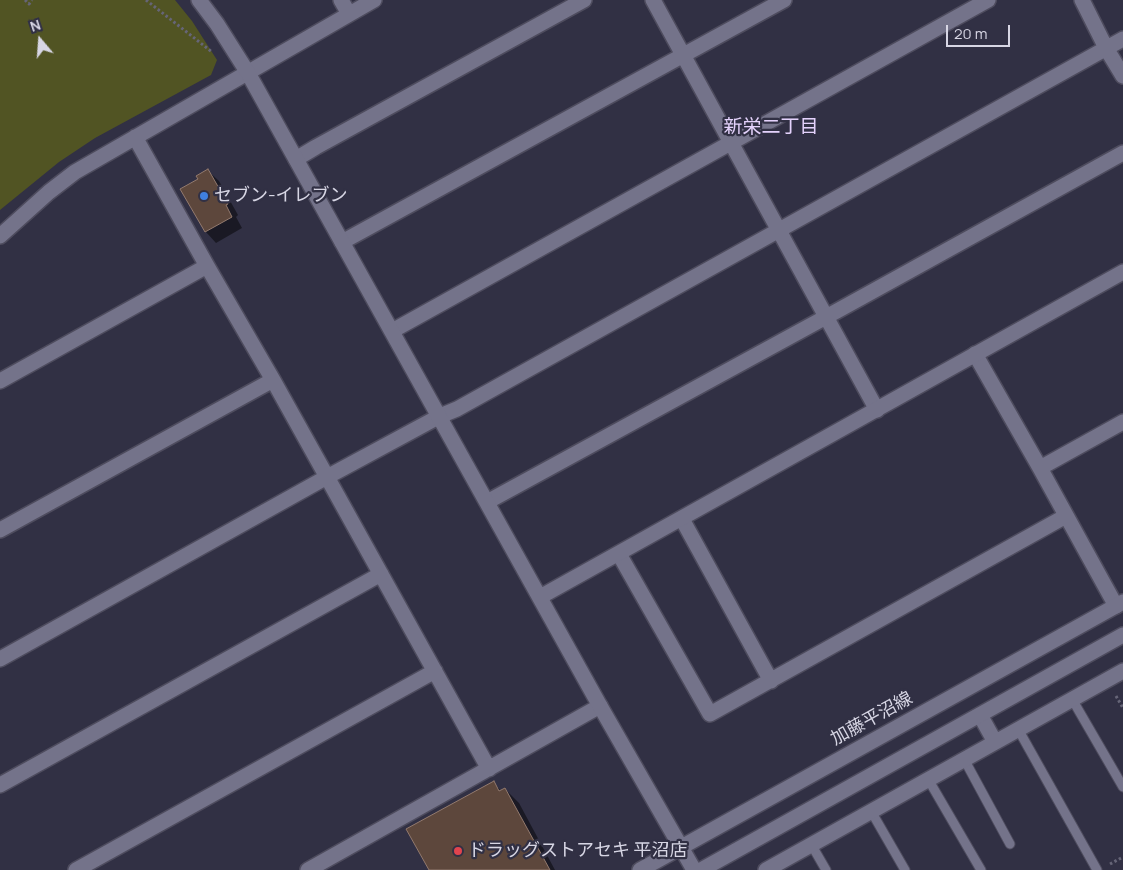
<!DOCTYPE html>
<meta charset="utf-8">
<style>
body{margin:0}
#map{position:relative;width:1123px;height:870px;overflow:hidden;background:#313044;font-family:Manrope,sans-serif}
canvas{display:block}
.north{position:absolute;left:15px;top:15px;width:50px;height:50px;-webkit-text-stroke:4px #313044;paint-order:stroke;rotate:342deg;font-size:14px;font-weight:700;line-height:20px;text-align:center;color:#d7d6e4}
.north::after{content:'';display:block;margin:auto;width:18px;height:22px;background:#d7d6e4;clip-path:polygon(50% 0,100% 100%,50% 72%,0 100%)}
.scale{position:absolute;left:946px;top:25px;width:64px;height:22px;box-sizing:border-box;border:2px solid #d7d6e4;border-top:0;padding-left:6px;font-size:15px;line-height:18px;white-space:nowrap;color:#d7d6e4;-webkit-text-stroke:4px #313044;paint-order:stroke}
</style>
<div id="map">
<canvas width="1123" height="870"></canvas>
<div class="north">N</div>
<div class="scale">20 m</div>
</div>
<script>
const ctx = document.querySelector('canvas').getContext('2d');
ctx.lineJoin = 'round';
function fillPath(path, color) {
  ctx.fillStyle = color;
  ctx.fill(path, 'evenodd');
}
function toPath(rows) {
  const path = new Path2D();
  for (const r of rows) {
    path.moveTo(r[0], r[1]);
    for (let i = 2; i < r.length; i += 2) path.lineTo(r[i], r[i + 1]);
  }
  return path;
}
function stroke(path, color, width, dash) {
  ctx.strokeStyle = color;
  ctx.lineWidth = width;
  ctx.lineCap = dash ? 'butt' : 'round';
  ctx.setLineDash(dash || []);
  ctx.stroke(path);
}
function write(font, color, halo, rows, align = 'center') {
  ctx.font = font + ' Manrope,"Noto Sans JP",sans-serif';
  ctx.lineWidth = 4.5;
  ctx.setLineDash([]);
  ctx.textBaseline = 'middle';
  ctx.strokeStyle = halo;
  ctx.fillStyle = color;
  for (const [text, x, y, turn = 0] of rows) {
    ctx.save();
    ctx.translate(x, y);
    ctx.rotate((+turn || 0) * Math.PI / 180);
    ctx.textAlign = isNaN(turn) ? turn : align;
    if (halo) ctx.strokeText(text, 0, 0);
    ctx.fillText(text, 0, 0);
    ctx.restore();
  }
}
fillPath(toPath([
 [0,0,175,0,192,21,217,60,211,75,95,138,59,162,0,210]
]), '#515423');
fillPath(toPath([
 [208,171,219,181,238,215,236,217,242,228,216,243,206,232,200,179],
 [494,783,501,791,505,789,519,803,555,870,430,870]
]), '#0007');
const building = toPath([
 [208,169,228,204,226,205,232,217,205,232,180,189,198,179,196,176,208,169],
 [494,781,499,791,505,788,550,870,429,870,406,829,494,781]
]);
fillPath(building, '#5d473c');
stroke(building, '#937a6e', 1);
const lane = toPath([
 [1072,699,1123,787],
 [1018,729,1097,870],
 [964,759,1010,844],
 [928,779,981,870],
 [871,811,905,870],
 [811,844,826,870]
]);
const street = toPath([
 [341,0,349,14],
 [653,0,877,410],
 [1082,0,1106,48,1123,76],
 [135,137,207,266,273,380,327,477,489,769],
 [296,159,316,147,584,0],
 [0,236,49,192,75,172,374,0],
 [342,242,784,0],
 [392,331,988,0],
 [975,354,1040,468,1116,606],
 [0,381,207,266],
 [1040,468,1123,422],
 [487,502,837,311,1123,153],
 [682,519,771,681],
 [0,530,273,380],
 [619,554,710,714,1066,516],
 [0,659,327,477,440,416,457,409,1123,39],
 [980,715,995,742],
 [0,785,381,574],
 [76,870,435,671],
 [308,870,600,706],
 [766,870,1123,671]
]);
const secondary = toPath([
 [199,0,217,24,248,73,600,706,694,870],
 [540,597,1123,272],
 [640,870,1123,602],
 [701,870,1123,635]
]);
stroke(lane, '#4e4c5e', 11);
stroke(street, '#4e4c5e', 18);
stroke(secondary, '#4e4c5e', 18);
stroke(toPath([
 [25,0,29,4,32,0],
 [146,0,212,52],
 [1116,696,1123,708],
 [1110,864,1123,857]
]), '#666577', 3, [2.5, 2.5]);
stroke(lane, '#74738a', 9);
stroke(street, '#74738a', 15);
stroke(secondary, '#74738a', 15);
for (const [x, y, r, color] of [
 [204,196,5,"#3f7fe0"],
 [458,851,5,"#e0444e"]
]) {
  const dot = new Path2D();
  dot.arc(x, y, r, 0, 2 * Math.PI);
  ctx.fillStyle = color;
  ctx.fill(dot);
  stroke(dot, '#313044', 2);
}
write('18px', '#d7d6e4', '#313044', [
 ["セブン-イレブン",214,196],
 ["ドラッグストアセキ 平沼店",468,851]
], 'left');
write('18px', '#d7d6e4', '#313044', [
 ["加藤平沼線",872,719,-29]
]);
write('19px', '#e4d2fc', '#313044', [
 ["新栄二丁目",771,128]
]);
</script>
